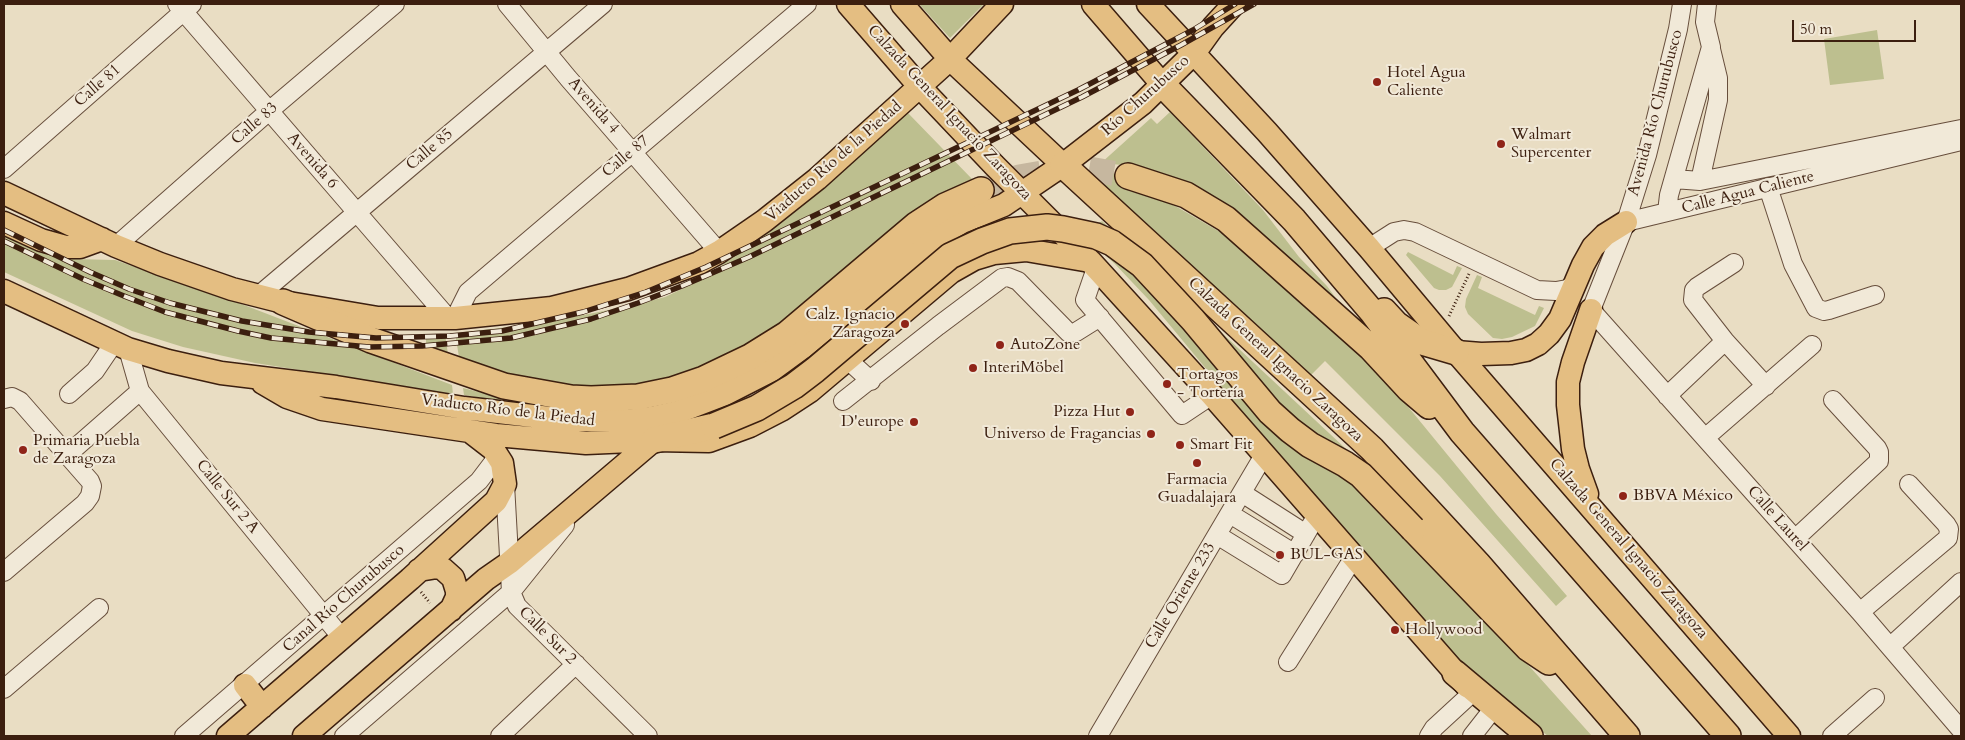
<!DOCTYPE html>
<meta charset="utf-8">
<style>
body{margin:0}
#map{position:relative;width:1965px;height:740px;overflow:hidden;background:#e9ddc3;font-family:Cardo,serif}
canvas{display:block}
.frame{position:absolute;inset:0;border:5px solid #3c1f0f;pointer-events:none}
.scale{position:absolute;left:1792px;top:20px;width:124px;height:22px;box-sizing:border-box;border:2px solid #3c1f0f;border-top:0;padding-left:6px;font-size:15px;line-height:18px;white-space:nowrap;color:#3c1f0f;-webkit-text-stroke:4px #f1e9d8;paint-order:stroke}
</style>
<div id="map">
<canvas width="1965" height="740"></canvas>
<div class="frame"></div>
<div class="scale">50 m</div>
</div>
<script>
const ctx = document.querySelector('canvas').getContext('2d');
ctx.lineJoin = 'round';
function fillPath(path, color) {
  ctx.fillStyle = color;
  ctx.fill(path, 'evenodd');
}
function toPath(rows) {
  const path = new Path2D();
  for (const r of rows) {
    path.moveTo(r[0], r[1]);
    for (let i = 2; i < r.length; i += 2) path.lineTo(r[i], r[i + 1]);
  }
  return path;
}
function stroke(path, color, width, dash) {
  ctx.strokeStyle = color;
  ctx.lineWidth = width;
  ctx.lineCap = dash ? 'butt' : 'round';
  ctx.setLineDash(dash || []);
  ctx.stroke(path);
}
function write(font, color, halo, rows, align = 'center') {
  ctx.font = font + ' Cardo,serif';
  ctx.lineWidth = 4;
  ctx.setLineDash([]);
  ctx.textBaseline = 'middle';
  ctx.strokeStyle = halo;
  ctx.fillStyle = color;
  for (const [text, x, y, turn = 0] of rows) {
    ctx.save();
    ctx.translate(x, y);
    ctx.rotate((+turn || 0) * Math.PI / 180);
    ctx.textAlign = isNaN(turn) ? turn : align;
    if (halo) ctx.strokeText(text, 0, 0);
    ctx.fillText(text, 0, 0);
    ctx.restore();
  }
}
fillPath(toPath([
 [919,4,984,4,950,38],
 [1877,30,1884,79,1830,85,1824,39],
 [1170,112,1263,210,1299,257,1327,286,1343,308,1129,166,1105,163,1129,191,1157,198,1177,207,1220,232,1362,356,1396,392,1496,514,1567,596,1556,606,1440,476,1325,361,1311,375,1090,173,1151,118,1157,124],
 [908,113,973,180,949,190,928,202,777,327,695,376,602,392,542,386,461,360,459,357,455,333,536,324,630,306,665,297,699,281,766,234],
 [1102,221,1360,462,1297,450,1323,467,1352,481,1426,562,1530,667,1592,736,1548,736,1472,679,1251,423,1149,300,1114,263,1084,236],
 [4,233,58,256,72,259,115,260,244,305,452,385,453,394,255,363,183,347,132,331,4,272],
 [1408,252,1453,275,1457,266,1462,268,1452,287,1446,290,1439,290,1434,288,1406,255],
 [1477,275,1482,277,1478,288,1535,315,1539,306,1544,308,1535,326,1512,337,1502,339,1493,338,1468,314,1465,307,1466,299],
 [426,334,445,334,449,361,426,353],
 [463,388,528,404,528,406,464,395]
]), '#bdbf8f');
stroke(toPath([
 [981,190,1019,177,1073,168,1089,169,1128,176]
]), '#c6b79f', 25, [25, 12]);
const minor = toPath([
 [177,4,448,318],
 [507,4,568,78,719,252],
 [1682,4,1678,29,1647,155,1626,222,1591,310,1860,612,1961,730],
 [4,169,192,4],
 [1674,179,1700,181,1961,129],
 [1700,181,1718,100,1718,78,1711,49],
 [1768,187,1793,264,1816,308,1824,311,1829,310,1875,295],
 [1667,212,1669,195,1711,47,1705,22,1707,4],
 [1626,222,1961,141],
 [116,246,269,111,395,4],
 [1369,248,1394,232,1404,230,1415,232,1537,290,1556,291,1567,289,1575,284],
 [1734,263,1697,287,1694,290,1693,300,1725,341,1766,386],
 [1096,268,1085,300,1182,415,1212,395],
 [258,296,603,4],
 [455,318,468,292,807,4],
 [128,349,140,391,342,638],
 [848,360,871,381],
 [69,394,95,371,114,343],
 [1667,396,1725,341],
 [4,399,12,397,20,401,90,481,92,486,90,496,85,503,4,572],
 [843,401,938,326,1002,278,1008,277,1018,281,1069,333,1076,332,1100,317],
 [1705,438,1812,345],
 [67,455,140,391],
 [505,484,511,592,517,606,648,736],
 [1242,493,1306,534],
 [1230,514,1295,554],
 [1217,535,1282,575,1317,515],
 [1795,539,1879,461,1879,452,1877,448,1833,400],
 [1860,612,1948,538,1949,529,1946,524,1909,484],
 [1890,647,1961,582],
 [1288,662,1354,557],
 [4,689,99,608],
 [184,736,479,481,498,456],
 [344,736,511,592,565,525],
 [500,736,576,664],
 [1098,736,1264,455],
 [1429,736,1434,728,1472,693],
 [1472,736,1490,713],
 [1832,736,1875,698]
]);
const major = toPath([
 [848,4,920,87,994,165,1090,261,1212,395,1467,686],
 [902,4,950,59,1063,165],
 [1093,4,1162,84],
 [1148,4,1267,132,1369,248,1456,352,1789,736],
 [4,193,116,246,160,264,232,289,283,302,378,318,455,318,552,308,628,289,699,263,719,252,764,221,817,179,950,59,1002,4],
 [4,223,41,240,66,247,80,247,102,239],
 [4,291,128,349,168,361,221,373,336,387,464,408,567,420,626,421,651,418,678,412,725,394,772,370,802,348,935,238,962,222,1004,205,1063,165,1143,103,1195,52,1213,27,1234,4],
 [1456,352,1481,354,1511,353,1526,350,1538,344,1549,334,1560,319,1583,265,1593,247,1605,235,1626,222],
 [263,383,287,397,322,409,496,435,586,443,654,440,709,441,750,426,781,410,810,391,951,272,974,259,994,253,1026,250,1090,261],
 [1587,494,1578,469,1573,449,1568,405,1568,382,1573,362,1591,310],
 [419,570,437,567,443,569,453,578,457,591,457,597,451,610],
 [245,685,262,707],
 [228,736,410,579,496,501,505,484,502,463,493,449,471,432],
 [304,736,486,579,509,563,654,440]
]);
const highway = toPath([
 [1162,84,1294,220,1373,313,1462,432,1728,736],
 [1063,165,1372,449,1478,564,1627,736],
 [1128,176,1186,195,1226,219,1371,348,1409,389,1429,406],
 [283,302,371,340,504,386,571,398,591,399,638,397,672,390,704,379,750,357,787,334,916,225,945,206,981,190],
 [1384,311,1396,324,1422,342,1456,352],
 [654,440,714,426],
 [1413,529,1528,648,1549,662],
 [1455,673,1530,736]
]);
stroke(minor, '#674e3c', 20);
stroke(major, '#3c1f0f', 25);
stroke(highway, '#3c1f0f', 28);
stroke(toPath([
 [1449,316,1469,274],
 [421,592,430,603]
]), '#3c1f0f', 3, [1, 2.5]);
stroke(minor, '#f1e9d8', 18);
stroke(major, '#e4be82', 22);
stroke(highway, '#e4be82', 25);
const rail = toPath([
 [4,230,90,272,129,289,170,303,242,321,309,332,376,338,450,336,502,331,583,312,646,292,706,267,1078,90,1193,30,1235,4],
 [4,241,83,279,124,296,165,312,238,331,271,338,369,347,422,346,511,338,591,319,638,303,682,286,749,257,1082,97,1181,45,1254,4]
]);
stroke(rail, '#3c1f0f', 5.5);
stroke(rail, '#f1e9d8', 4, [11]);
const highwayBridge = toPath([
 [714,426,757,408,794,386,815,370,950,256,982,241,1010,231,1047,227,1063,229,1096,236,1112,243,1142,265,1193,320,1270,412,1290,430,1310,445,1345,464,1361,475,1413,529]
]);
stroke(highwayBridge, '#3c1f0f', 28, []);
stroke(highwayBridge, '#e4be82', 25);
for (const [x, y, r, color] of [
 [1377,82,5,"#8f2418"],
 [1501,144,5,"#8f2418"],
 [905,324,5,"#8f2418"],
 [1000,345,5,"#8f2418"],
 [973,368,5,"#8f2418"],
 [1167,384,5,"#8f2418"],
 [1130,412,5,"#8f2418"],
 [914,422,5,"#8f2418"],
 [1151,434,5,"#8f2418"],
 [1180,445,5,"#8f2418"],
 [23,450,5,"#8f2418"],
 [1197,463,5,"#8f2418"],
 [1623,496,5,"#8f2418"],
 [1280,555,5,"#8f2418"],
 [1395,630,5,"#8f2418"]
]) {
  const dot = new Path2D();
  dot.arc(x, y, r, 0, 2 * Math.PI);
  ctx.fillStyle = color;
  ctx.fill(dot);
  stroke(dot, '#f1e9d8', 2);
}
write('16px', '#3c1f0f', '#f1e9d8', [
 ["Hotel Agua",1387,73],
 ["Caliente",1387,91],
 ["Walmart",1511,135],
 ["Supercenter",1511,153],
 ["Calz. Ignacio",895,315,"right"],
 ["Zaragoza",895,333,"right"],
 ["AutoZone",1010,345],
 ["InteriMöbel",983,368],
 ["Tortagos",1177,375],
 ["- Tortería",1177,393],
 ["Pizza Hut",1120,412,"right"],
 ["D'europe",904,422,"right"],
 ["Universo de Fragancias",1141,434,"right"],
 ["Primaria Puebla",33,441],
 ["de Zaragoza",33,459],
 ["Smart Fit",1190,445],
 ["Farmacia",1197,480,"center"],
 ["Guadalajara",1197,498,"center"],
 ["BBVA México",1633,496],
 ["BUL-GAS",1290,555],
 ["Hollywood",1405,630]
], 'left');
write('16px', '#3c1f0f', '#f1e9d8', [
 ["Calle 81",98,86,-41],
 ["Río Churubusco",1146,96,-42],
 ["Avenida 4",593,106,49],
 ["Calzada General Ignacio Zaragoza",949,113,47],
 ["Avenida Río Churubusco",1656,113,-75],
 ["Calle 83",255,124,-41],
 ["Calle 85",430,150,-40],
 ["Calle 87",626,157,-40],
 ["Avenida 6",312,161,49],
 ["Viaducto Río de la Piedad",834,162,-41],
 ["Calle Agua Caliente",1748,193,-14],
 ["Calzada General Ignacio Zaragoza",1275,360,43],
 ["Viaducto Río de la Piedad",508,411,7],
 ["Calle Sur 2 A",227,497,51],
 ["Calle Laurel",1777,519,48],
 ["Calzada General Ignacio Zaragoza",1628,549,49],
 ["Calle Oriente 233",1181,596,-59],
 ["Canal Río Churubusco",344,599,-41],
 ["Calle Sur 2",547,636,45]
]);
</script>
